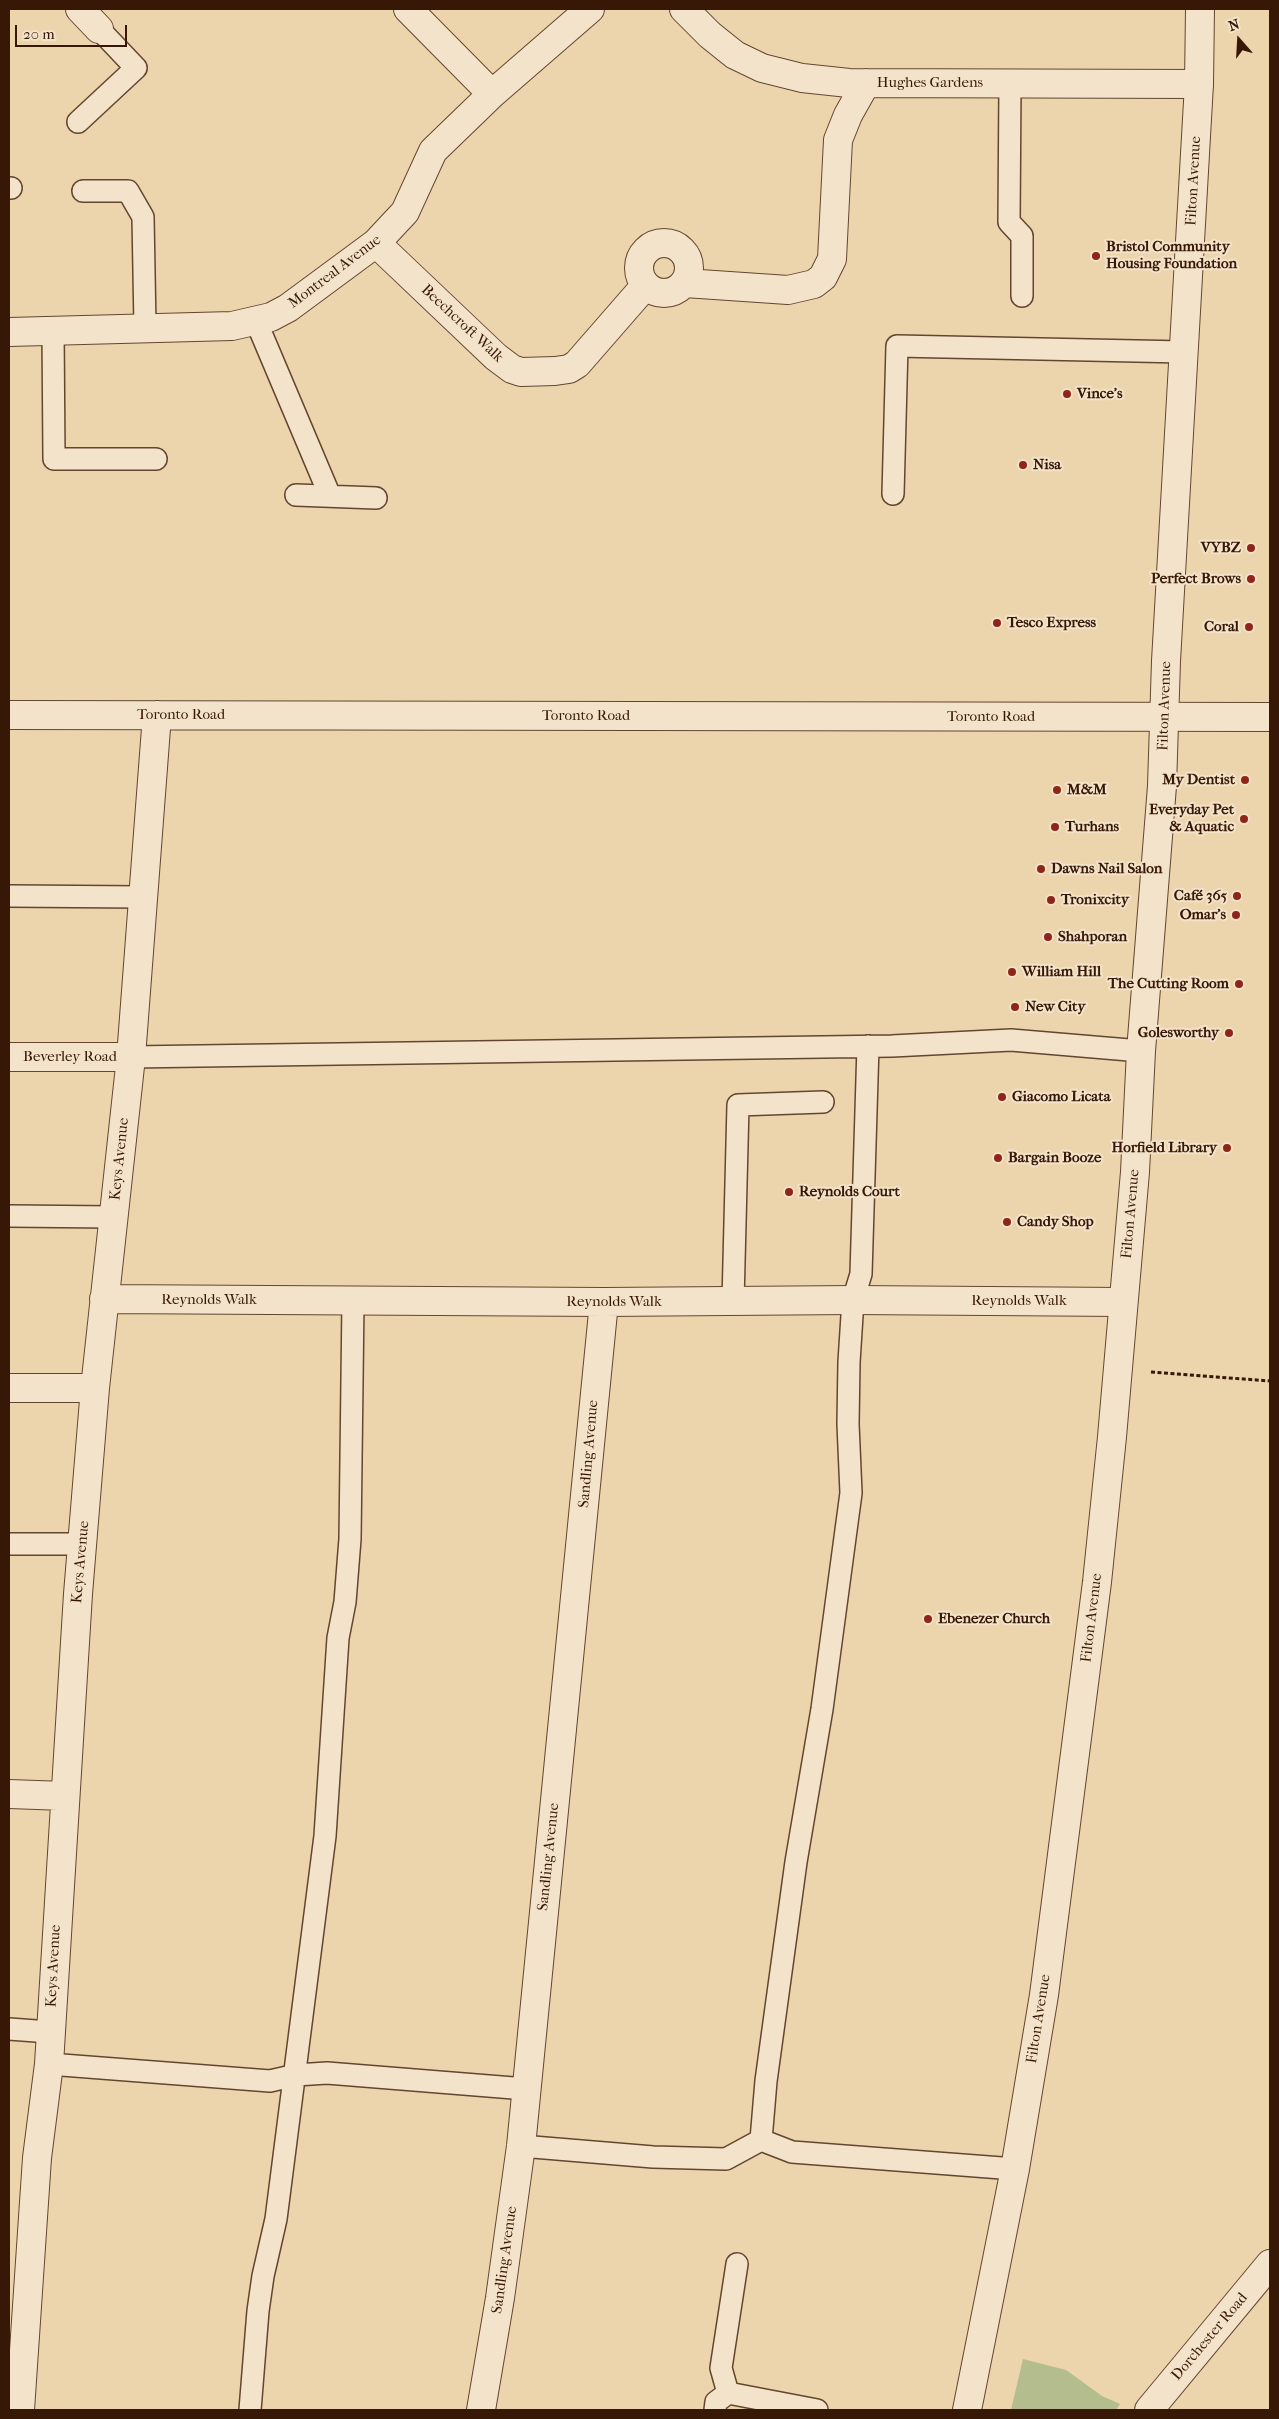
<!DOCTYPE html>
<meta charset="utf-8">
<style>
body{margin:0}
#map{position:relative;width:1279px;height:2419px;overflow:hidden;background:#ecd4ad;font-family:"IM FELL French Canon",serif}
canvas{display:block}
.frame{position:absolute;inset:0;border:10px solid #371705;pointer-events:none}
.north{position:absolute;left:1214px;top:15px;width:50px;height:50px;-webkit-text-stroke:4px #f3e3ca;paint-order:stroke;rotate:341deg;font-size:14px;font-weight:700;line-height:20px;text-align:center;color:#371705}
.north::after{content:'';display:block;margin:auto;width:18px;height:22px;background:#371705;clip-path:polygon(50% 0,100% 100%,50% 72%,0 100%)}
.scale{position:absolute;left:15px;top:25px;width:112px;height:22px;box-sizing:border-box;border:2px solid #371705;border-top:0;padding-left:6px;font-size:15px;line-height:18px;white-space:nowrap;color:#371705;-webkit-text-stroke:4px #f3e3ca;paint-order:stroke}
</style>
<div id="map">
<canvas width="1279" height="2419"></canvas>
<div class="frame"></div>
<div class="north">N</div>
<div class="scale">20 m</div>
</div>
<script>
const ctx = document.querySelector('canvas').getContext('2d');
ctx.lineJoin = 'round';
function fillPath(path, color) {
  ctx.fillStyle = color;
  ctx.fill(path, 'evenodd');
}
function toPath(rows) {
  const path = new Path2D();
  for (const r of rows) {
    if (r.length === 3) {
      path.moveTo(r[0] + r[2], r[1]);
      path.arc(r[0], r[1], r[2], 0, 2 * Math.PI);
      continue;
    }
    path.moveTo(r[0], r[1]);
    for (let i = 2; i < r.length; i += 2) path.lineTo(r[i], r[i + 1]);
  }
  return path;
}
function stroke(path, color, width, dash) {
  ctx.strokeStyle = color;
  ctx.lineWidth = width;
  ctx.lineCap = dash ? 'butt' : 'round';
  ctx.setLineDash(dash || []);
  ctx.stroke(path);
}
function write(font, color, halo, rows, align = 'center') {
  ctx.font = font + ' "IM FELL French Canon",serif';
  ctx.lineWidth = 4;
  ctx.setLineDash([]);
  ctx.textBaseline = 'middle';
  ctx.strokeStyle = halo;
  ctx.fillStyle = color;
  for (const [text, x, y, turn = 0] of rows) {
    ctx.save();
    ctx.translate(x, y);
    ctx.rotate((+turn || 0) * Math.PI / 180);
    ctx.textAlign = isNaN(turn) ? turn : align;
    if (halo) ctx.strokeText(text, 0, 0);
    ctx.fillText(text, 0, 0);
    ctx.restore();
  }
}
fillPath(toPath([
 [1023,2359,1066,2370,1102,2396,1120,2404,1116,2410,1011,2410]
]), '#b4bd8d');
const service = toPath([
 [1010,84,1009,222,1022,236,1022,296],
 [78,122,136,68,99,29],
 [9,188,11,188],
 [83,191,128,191,143,217,145,327],
 [256,321,330,496],
 [53,330,54,459,156,459],
 [893,494,897,346,1184,352],
 [296,495,376,498],
 [9,896,142,897],
 [131,1057,892,1046,1011,1040,1141,1051],
 [9,1216,113,1217],
 [733,1301,738,1105,823,1102],
 [9,1544,82,1544],
 [9,2029,50,2032],
 [49,2064,270,2081,296,2075,327,2073,526,2089],
 [761,2140,766,2081,796,1862,822,1709,851,1493,848,1424,849,1362,853,1300,861,1274,868,1046],
 [521,2146,653,2157,726,2159,761,2140,792,2152,1015,2169],
 [728,2393,817,2410],
 [250,2410,258,2311,263,2276,276,2219,325,1836,338,1638,345,1602,350,1539,353,1301],
 [715,2410,716,2402,728,2393,721,2368,737,2264]
]);
const minor = toPath([
 [80,9,99,29],
 [408,9,492,94],
 [684,9,710,35,735,55,762,68,802,78,849,83,1199,84],
 [664,268,25],
 [376,243,496,357,512,369,521,372,555,371,569,369,577,364,645,286],
 [685,283,788,290,814,284,823,277,832,259,838,140,848,115,866,83],
 [9,332,232,326,271,317,288,308,376,243,405,212,433,151,492,94,590,9],
 [9,715,1270,717],
 [9,1057,131,1057],
 [104,1299,604,1302,853,1300,1123,1302],
 [9,1388,95,1388],
 [9,1794,65,1796],
 [20,2410,37,2158,49,2064,78,1594,95,1388,131,1057,157,715],
 [481,2410,500,2298,521,2146,604,1302],
 [1149,2410,1270,2264]
]);
const tertiary = toPath([
 [967,2410,1015,2169,1044,1995,1097,1582,1112,1437,1135,1172,1141,1051,1162,786,1166,661,1199,84,1200,9]
]);
stroke(service, '#64462f', 24);
stroke(minor, '#64462f', 30);
stroke(tertiary, '#64462f', 30);
stroke(toPath([
 [1151,1372,1270,1381]
]), '#371705', 3, [4, 2.5]);
stroke(service, '#f3e3ca', 21);
stroke(minor, '#f3e3ca', 28);
stroke(tertiary, '#f3e3ca', 28);
for (const [x, y, r, color] of [
 [1096,256,5,"#8f2418"],
 [1067,394,5,"#8f2418"],
 [1023,465,5,"#8f2418"],
 [1251,548,5,"#8f2418"],
 [1251,579,5,"#8f2418"],
 [997,623,5,"#8f2418"],
 [1249,627,5,"#8f2418"],
 [1245,780,5,"#8f2418"],
 [1057,790,5,"#8f2418"],
 [1244,819,5,"#8f2418"],
 [1055,827,5,"#8f2418"],
 [1041,869,5,"#8f2418"],
 [1237,896,5,"#8f2418"],
 [1051,900,5,"#8f2418"],
 [1236,915,5,"#8f2418"],
 [1048,937,5,"#8f2418"],
 [1012,972,5,"#8f2418"],
 [1239,984,5,"#8f2418"],
 [1015,1007,5,"#8f2418"],
 [1229,1033,5,"#8f2418"],
 [1002,1097,5,"#8f2418"],
 [1227,1148,5,"#8f2418"],
 [998,1158,5,"#8f2418"],
 [789,1192,5,"#8f2418"],
 [1007,1222,5,"#8f2418"],
 [928,1619,5,"#8f2418"]
]) {
  const dot = new Path2D();
  dot.arc(x, y, r, 0, 2 * Math.PI);
  ctx.fillStyle = color;
  ctx.fill(dot);
  stroke(dot, '#f3e3ca', 2);
}
write('15px', '#371705', '#f3e3ca', [
 ["Hughes Gardens",930,83],
 ["Filton Avenue",1194,181,-87],
 ["Montreal Avenue",335,272,-37],
 ["Beechcroft Walk",462,324,43],
 ["Filton Avenue",1165,706,-88],
 ["Toronto Road",181,715],
 ["Toronto Road",586,716],
 ["Toronto Road",991,717],
 ["Beverley Road",70,1057],
 ["Keys Avenue",120,1159,-84],
 ["Filton Avenue",1131,1214,-85],
 ["Reynolds Walk",209,1300],
 ["Reynolds Walk",1019,1301],
 ["Reynolds Walk",614,1302],
 ["Sandling Avenue",589,1454,-85],
 ["Keys Avenue",81,1562,-85],
 ["Filton Avenue",1092,1618,-83],
 ["Sandling Avenue",549,1857,-84],
 ["Keys Avenue",54,1966,-87],
 ["Filton Avenue",1039,2019,-81],
 ["Sandling Avenue",505,2260,-82],
 ["Dorchester Road",1210,2337,-50]
]);
write('bold 15px', '#371705', '#f3e3ca', [
 ["Bristol Community",1106,247],
 ["Housing Foundation",1106,264],
 ["Vince's",1077,394],
 ["Nisa",1033,465],
 ["VYBZ",1241,548,"right"],
 ["Perfect Brows",1241,579,"right"],
 ["Tesco Express",1007,623],
 ["Coral",1239,627,"right"],
 ["My Dentist",1235,780,"right"],
 ["M&M",1067,790],
 ["Everyday Pet",1234,810,"right"],
 ["& Aquatic",1234,827,"right"],
 ["Turhans",1065,827],
 ["Dawns Nail Salon",1051,869],
 ["Café 365",1227,896,"right"],
 ["Tronixcity",1061,900],
 ["Omar's",1226,915,"right"],
 ["Shahporan",1058,937],
 ["William Hill",1022,972],
 ["The Cutting Room",1229,984,"right"],
 ["New City",1025,1007],
 ["Golesworthy",1219,1033,"right"],
 ["Giacomo Licata",1012,1097],
 ["Horfield Library",1217,1148,"right"],
 ["Bargain Booze",1008,1158],
 ["Reynolds Court",799,1192],
 ["Candy Shop",1017,1222],
 ["Ebenezer Church",938,1619]
], 'left');
</script>
